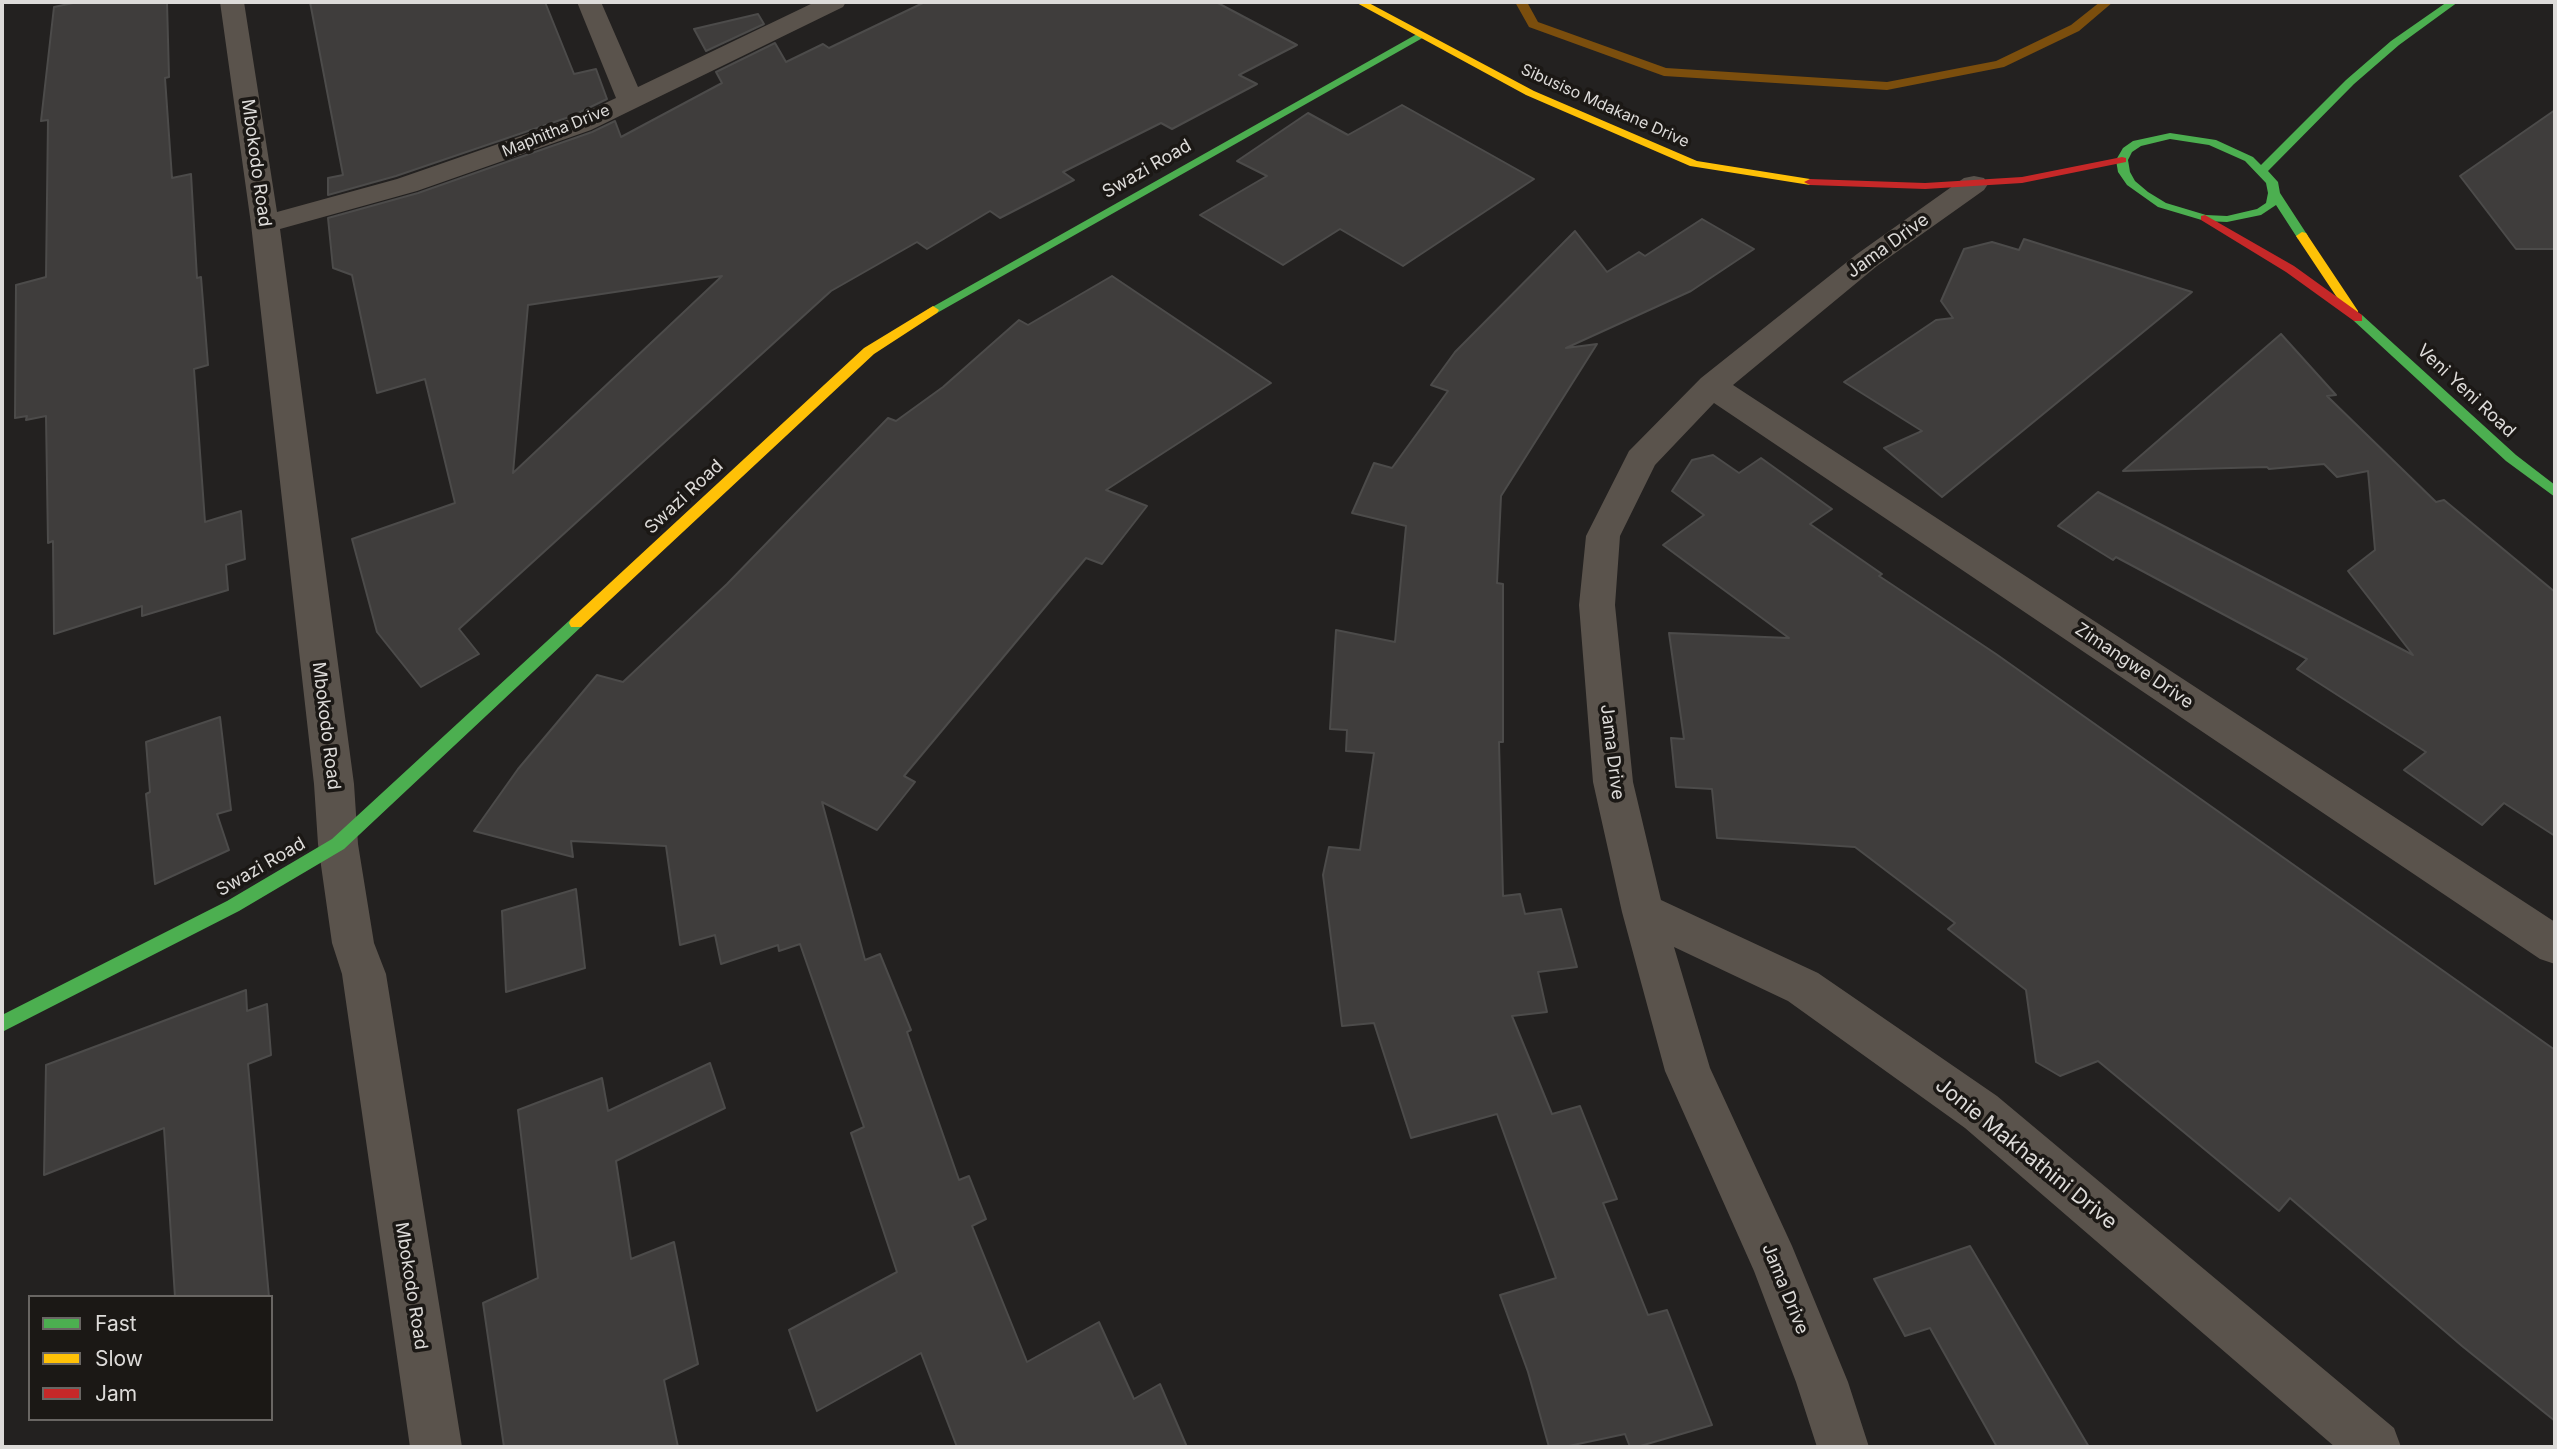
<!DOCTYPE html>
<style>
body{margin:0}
#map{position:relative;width:2557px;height:1449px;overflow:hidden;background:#232120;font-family:Inter,sans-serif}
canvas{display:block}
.frame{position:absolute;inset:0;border:4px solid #dddbd9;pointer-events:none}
.legend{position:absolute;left:28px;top:1295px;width:245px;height:126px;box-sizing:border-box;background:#1b1815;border:2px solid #696663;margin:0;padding:9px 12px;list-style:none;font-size:21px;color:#dddbd9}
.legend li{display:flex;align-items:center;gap:14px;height:35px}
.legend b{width:35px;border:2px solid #696663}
</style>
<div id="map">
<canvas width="2557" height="1449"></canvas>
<div class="frame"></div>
<ul class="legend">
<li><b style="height:9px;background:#4caf50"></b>Fast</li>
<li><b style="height:9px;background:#ffc107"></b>Slow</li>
<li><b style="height:9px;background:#c62828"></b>Jam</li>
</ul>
</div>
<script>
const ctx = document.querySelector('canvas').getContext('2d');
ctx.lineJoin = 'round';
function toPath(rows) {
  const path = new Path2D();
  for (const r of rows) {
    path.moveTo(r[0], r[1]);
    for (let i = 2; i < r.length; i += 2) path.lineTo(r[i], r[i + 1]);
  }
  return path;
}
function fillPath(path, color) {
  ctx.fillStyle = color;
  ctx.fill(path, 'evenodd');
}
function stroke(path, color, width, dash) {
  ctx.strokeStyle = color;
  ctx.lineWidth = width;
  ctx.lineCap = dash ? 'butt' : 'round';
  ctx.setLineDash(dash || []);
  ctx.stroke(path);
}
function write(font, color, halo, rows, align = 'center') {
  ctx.font = font + ' Inter,sans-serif';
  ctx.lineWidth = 7;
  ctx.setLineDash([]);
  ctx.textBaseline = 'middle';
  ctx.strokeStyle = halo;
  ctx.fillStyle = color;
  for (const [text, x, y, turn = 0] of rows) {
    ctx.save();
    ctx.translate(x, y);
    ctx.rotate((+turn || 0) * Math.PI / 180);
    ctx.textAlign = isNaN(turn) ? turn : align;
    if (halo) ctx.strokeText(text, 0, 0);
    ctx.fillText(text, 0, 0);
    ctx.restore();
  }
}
fillPath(toPath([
 [1515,2,1527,2,1538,22,1666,68,1887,82,1996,61,2071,25,2100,2,2113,2,2079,31,2004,67,1887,90,1664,76,1529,27,1515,2]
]), '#7b4e0d');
const building = toPath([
 [78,2,167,2,169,77,165,78,172,178,191,174,197,278,201,277,208,365,194,369,205,522,241,511,245,559,226,565,228,590,142,616,142,606,54,634,53,541,48,543,46,416,26,420,27,416,15,418,16,285,46,277,48,120,41,121,54,7,78,2],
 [310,2,545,2,574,74,596,69,607,99,572,116,396,176,328,195,328,178,343,175,310,2],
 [925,2,1216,2,1297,45,1239,75,1257,84,1172,129,1161,123,1063,172,1074,180,1000,218,990,211,927,249,917,242,831,291,459,629,479,654,421,687,377,632,352,539,455,503,425,379,377,393,352,275,333,268,328,218,418,193,592,132,615,121,621,137,722,83,716,72,775,43,786,62,823,44,829,48,925,2],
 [722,276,513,473,528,305,722,276],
 [758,14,764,24,706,51,694,29,758,14],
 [1402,105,1534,179,1403,266,1340,229,1283,265,1200,215,1267,176,1237,161,1308,113,1348,135,1402,105],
 [2555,110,2555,249,2516,249,2460,176,2555,110],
 [1702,219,1754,249,1691,291,1566,348,1597,344,1501,496,1497,583,1503,584,1503,742,1499,742,1503,896,1520,894,1525,914,1561,909,1577,967,1538,972,1547,1012,1512,1016,1552,1114,1580,1106,1617,1199,1603,1203,1648,1315,1667,1310,1712,1425,1637,1447,1630,1447,1625,1434,1564,1447,1549,1447,1528,1372,1500,1295,1556,1278,1497,1114,1411,1138,1374,1023,1342,1026,1323,875,1329,847,1360,850,1374,753,1346,751,1347,730,1330,729,1336,630,1395,642,1406,526,1352,513,1374,463,1392,468,1448,391,1431,385,1455,352,1575,231,1607,272,1639,252,1645,256,1702,219],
 [2024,239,2192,292,1942,497,1884,448,1922,431,1844,382,1936,320,1953,318,1941,301,1964,249,1992,242,2019,250,2024,239],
 [1112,276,1271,383,1106,490,1147,506,1102,564,1086,558,904,776,915,782,877,830,822,802,865,960,880,954,911,1030,907,1032,959,1180,969,1176,986,1219,972,1226,1027,1362,1099,1322,1134,1399,1160,1384,1187,1447,957,1447,921,1353,817,1411,789,1330,897,1272,851,1133,864,1127,800,944,779,951,778,945,721,964,715,935,680,945,666,846,571,841,573,857,474,831,518,769,597,675,623,682,727,584,888,418,896,421,943,387,1019,320,1028,325,1112,276],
 [2281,334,2336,395,2327,396,2436,502,2444,500,2555,592,2555,836,2504,803,2482,825,2404,770,2426,752,2297,669,2307,659,2116,557,2113,560,2058,526,2098,492,2413,655,2348,571,2375,550,2368,471,2337,477,2324,464,2269,469,2267,467,2123,471,2281,334],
 [1713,455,1739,473,1761,458,1832,509,1810,524,1882,574,1879,576,1996,654,2555,1050,2555,1421,2462,1346,2290,1198,2279,1211,2098,1061,2060,1076,2036,1062,2026,990,1948,929,1955,923,1855,847,1717,838,1712,789,1676,787,1671,738,1684,739,1669,633,1789,638,1663,545,1704,515,1672,491,1692,460,1713,455],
 [220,717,231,810,217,814,229,850,155,884,146,794,150,792,146,742,220,717],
 [576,889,585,968,506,992,502,911,576,889],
 [246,990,247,1011,267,1004,271,1055,248,1064,269,1297,175,1297,164,1128,44,1175,46,1065,246,990],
 [710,1063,725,1108,616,1161,631,1259,674,1242,698,1364,664,1380,678,1447,504,1447,483,1303,538,1278,518,1110,602,1078,608,1111,710,1063],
 [1970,1246,1995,1288,2089,1447,1997,1447,1930,1328,1905,1336,1874,1279,1970,1246]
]);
fillPath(building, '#3f3d3c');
stroke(building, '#4c4b4a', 2);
fillPath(toPath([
 [220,2,244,2,277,212,397,179,573,118,616,98,577,2,601,2,638,87,815,2,846,2,843,7,591,130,417,191,280,229,354,784,358,844,374,943,386,974,462,1447,410,1447,342,974,332,943,318,844,314,784,251,224,220,2],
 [1974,176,1984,178,1988,184,1984,190,1877,266,1733,385,2555,922,2555,964,2540,959,1714,403,1655,465,1620,536,1615,605,1633,782,1661,900,1818,973,1997,1096,2394,1428,2401,1447,2335,1447,1965,1128,1788,1001,1674,947,1710,1068,1792,1246,1848,1382,1869,1447,1817,1447,1796,1382,1754,1271,1665,1071,1622,912,1593,782,1579,605,1586,536,1629,451,1701,378,1857,254,1964,178,1974,176]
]), '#5a534c');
fillPath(toPath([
 [2447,2,2458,2,2399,45,2354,84,2268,171,2278,182,2280,193,2308,236,2306,239,2298,239,2276,205,2261,215,2227,222,2205,221,2158,207,2127,185,2118,172,2116,160,2123,148,2133,141,2170,133,2216,140,2253,157,2261,165,2346,80,2391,41,2447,2],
 [2170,139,2209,145,2245,161,2266,183,2268,193,2266,203,2257,209,2227,216,2206,215,2166,203,2148,192,2135,181,2130,172,2128,160,2132,152,2141,146,2170,139],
 [1417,34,1426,36,937,313,933,314,927,310,1417,34],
 [2358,314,2362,315,2516,455,2555,485,2555,497,2506,461,2354,321,2354,315,2358,314],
 [576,617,583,623,581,627,344,849,239,911,2,1032,2,1015,227,901,332,839,571,619,576,617]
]), '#4caf50');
fillPath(toPath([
 [1355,2,1367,2,1534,91,1697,161,1810,179,1816,182,1810,185,1690,166,1526,95,1355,2],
 [2302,232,2306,233,2358,311,2358,317,2350,317,2296,236,2302,232],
 [933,306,939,310,937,313,874,354,581,627,571,627,569,623,571,619,864,348,933,306]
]), '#ffc107');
fillPath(toPath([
 [2122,157,2126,158,2126,162,2022,183,1925,189,1810,185,1804,182,1810,179,1925,183,2022,177,2122,157],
 [2205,215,2294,266,2362,315,2362,321,2354,321,2286,272,2201,220,2201,216,2205,215]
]), '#c62828');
write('16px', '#dddbd9', '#1b1815', [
 ["Sibusiso Mdakane Drive",1605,106,24],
 ["Maphitha Drive",556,131,-22]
]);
write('18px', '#dddbd9', '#1b1815', [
 ["Mbokodo Road",256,163,82],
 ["Swazi Road",1147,169,-30],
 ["Jama Drive",1888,246,-36],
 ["Veni Yeni Road",2466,391,43],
 ["Swazi Road",684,497,-43],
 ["Zimangwe Drive",2134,666,34],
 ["Mbokodo Road",326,726,83],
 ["Jama Drive",1612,752,83],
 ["Swazi Road",261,867,-30],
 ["Mbokodo Road",411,1286,81],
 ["Jama Drive",1785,1289,68]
]);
write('21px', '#dddbd9', '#1b1815', [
 ["Jonie Makhathini Drive",2026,1154,39]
]);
</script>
